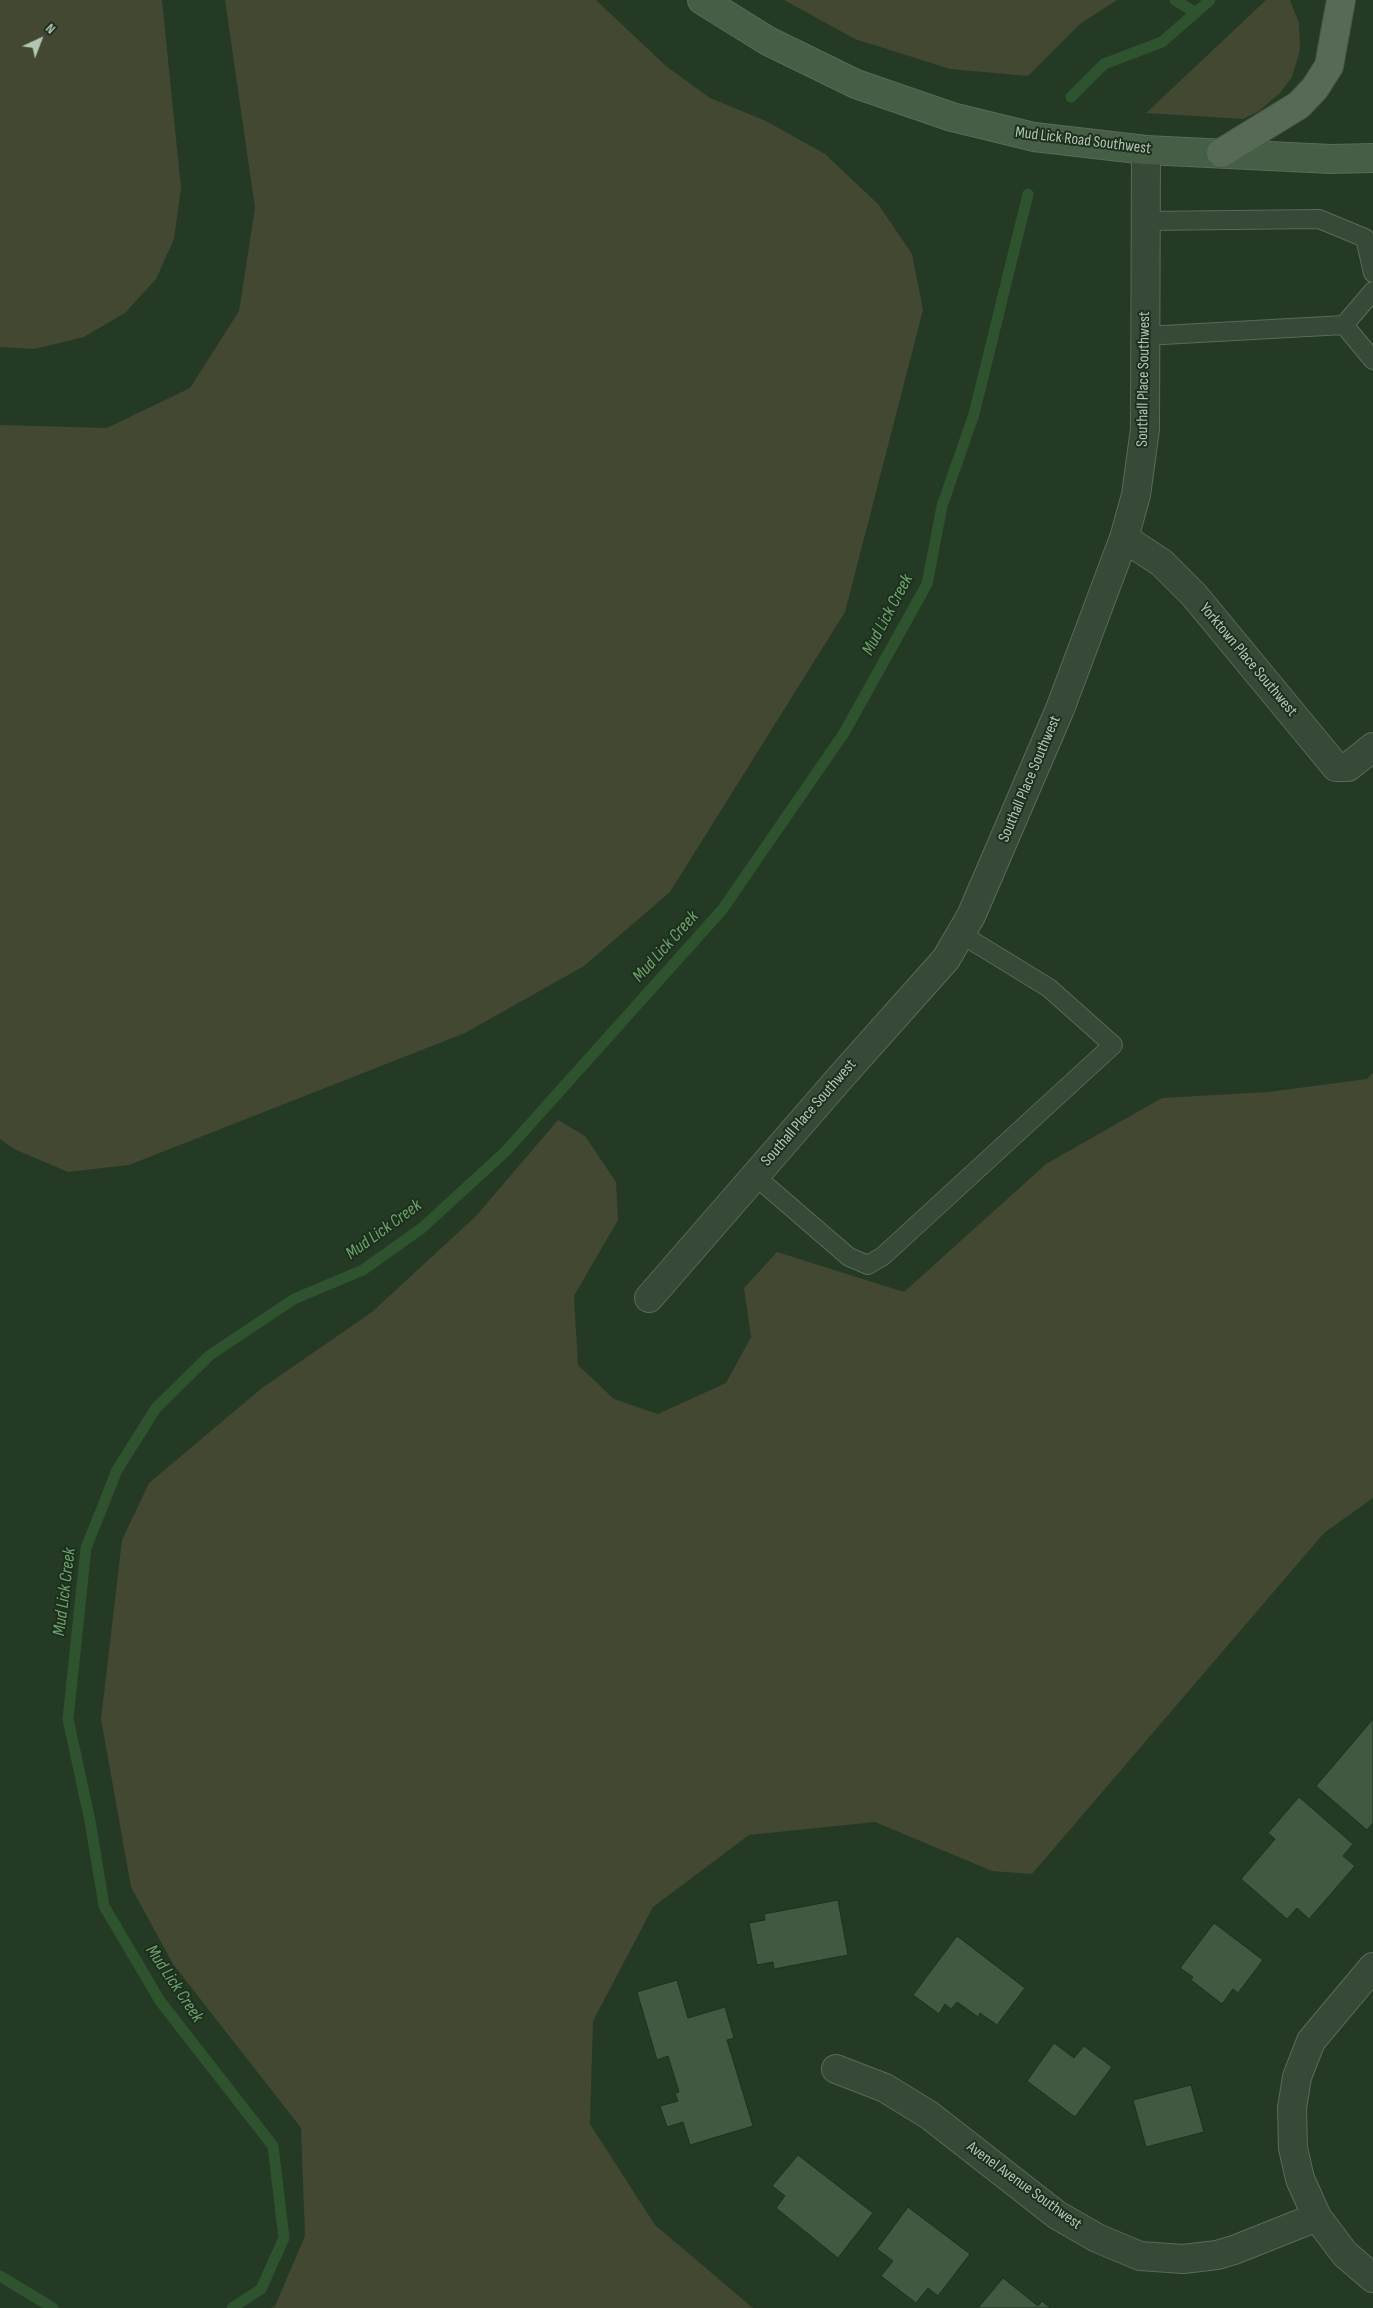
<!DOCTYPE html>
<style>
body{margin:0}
#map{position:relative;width:1373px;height:2308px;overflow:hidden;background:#243a24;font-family:"Sofia Sans Condensed",sans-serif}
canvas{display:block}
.north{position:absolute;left:15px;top:15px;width:50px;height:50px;-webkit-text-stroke:4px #1d2f1d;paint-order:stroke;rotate:43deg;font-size:14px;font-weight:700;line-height:20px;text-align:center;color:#b3c6b3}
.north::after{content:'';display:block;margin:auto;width:18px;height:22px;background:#b3c6b3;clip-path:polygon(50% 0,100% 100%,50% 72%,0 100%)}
</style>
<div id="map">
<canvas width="1373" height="2308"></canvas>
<div class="north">N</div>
</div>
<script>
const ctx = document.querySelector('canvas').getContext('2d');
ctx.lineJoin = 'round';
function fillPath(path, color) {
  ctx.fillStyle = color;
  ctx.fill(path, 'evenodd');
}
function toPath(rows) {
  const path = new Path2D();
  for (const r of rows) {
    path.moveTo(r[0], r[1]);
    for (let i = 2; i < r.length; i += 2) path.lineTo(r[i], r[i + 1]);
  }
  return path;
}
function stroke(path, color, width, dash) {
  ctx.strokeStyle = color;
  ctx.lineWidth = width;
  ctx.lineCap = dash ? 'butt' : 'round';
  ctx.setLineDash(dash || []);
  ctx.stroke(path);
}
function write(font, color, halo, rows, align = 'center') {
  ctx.font = font + ' "Sofia Sans Condensed",sans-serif';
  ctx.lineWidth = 4;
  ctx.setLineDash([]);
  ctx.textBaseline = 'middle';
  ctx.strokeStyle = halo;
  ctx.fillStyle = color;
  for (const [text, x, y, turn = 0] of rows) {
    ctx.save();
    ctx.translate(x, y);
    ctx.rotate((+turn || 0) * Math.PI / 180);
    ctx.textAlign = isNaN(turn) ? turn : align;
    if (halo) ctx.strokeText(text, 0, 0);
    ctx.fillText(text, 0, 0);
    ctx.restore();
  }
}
fillPath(toPath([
 [0,0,162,0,181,188,174,239,156,279,125,313,84,337,34,349,0,347],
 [225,0,596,0,666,66,710,98,766,121,825,154,878,204,912,254,923,310,845,612,670,892,584,966,465,1033,129,1165,68,1172,14,1149,0,1139,0,425,107,428,190,388,239,311,255,208],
 [784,0,1117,0,1080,24,1028,76,950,69,855,39],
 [1266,0,1290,0,1299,23,1300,50,1292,77,1280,93,1259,111,1243,119,1146,113],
 [1373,1073,1373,1498,1324,1533,1032,1874,992,1871,875,1822,749,1835,653,1907,593,2021,590,2124,655,2225,753,2308,271,2308,275,2306,305,2236,301,2128,173,1964,131,1887,101,1719,122,1540,149,1483,262,1388,372,1312,476,1216,558,1120,585,1136,616,1182,618,1220,574,1296,578,1365,614,1399,658,1414,726,1383,751,1337,744,1288,777,1252,904,1292,1046,1164,1162,1098,1268,1092,1367,1079]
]), '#424832');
stroke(toPath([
 [1175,0,1196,13],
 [1071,97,1104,64,1162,42,1210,0],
 [0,2276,53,2308],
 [232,2308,261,2289,284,2238,273,2146,160,2001,104,1906,90,1821,68,1719,86,1548,117,1470,156,1408,210,1355,294,1299,363,1270,422,1228,506,1151,722,910,844,733,927,584,942,506,974,414,1028,194]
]), '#2e532e', 11);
const building = toPath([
 [1373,1719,1373,1823,1367,1830,1316,1786,1373,1719],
 [1299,1797,1353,1844,1343,1856,1355,1866,1309,1919,1297,1908,1287,1919,1241,1879,1275,1839,1268,1833,1299,1797],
 [838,1900,848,1955,774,1969,773,1962,757,1965,749,1923,765,1920,764,1914,838,1900],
 [1214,1923,1263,1960,1238,1993,1233,1989,1222,2004,1191,1980,1193,1977,1180,1968,1214,1923],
 [957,1936,1025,1988,997,2025,980,2013,978,2017,957,2002,951,2009,945,2004,939,2014,913,1995,957,1936],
 [677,1980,688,2018,725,2007,734,2038,727,2040,753,2126,690,2145,683,2122,667,2127,660,2106,678,2101,675,2093,679,2092,668,2056,657,2060,637,1992,677,1980],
 [1054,2043,1074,2058,1084,2046,1112,2067,1075,2117,1027,2081,1054,2043],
 [1191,2085,1204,2132,1146,2147,1133,2100,1191,2085],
 [798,2155,873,2213,838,2258,776,2208,785,2196,772,2186,798,2155],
 [908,2207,970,2254,938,2296,928,2288,916,2303,881,2276,893,2261,877,2249,908,2207],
 [1003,2278,1038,2306,1042,2301,1050,2308,978,2308,1003,2278]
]);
fillPath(building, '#405940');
stroke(building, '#1f311e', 1);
const lane = toPath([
 [1145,221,1319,219,1365,238,1373,273],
 [1373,291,1344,325,1373,360],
 [1145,336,1344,325],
 [755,1176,849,1257,868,1265,883,1256,1113,1045,1049,988,961,934]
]);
const street = toPath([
 [1124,538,1162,563,1194,595,1336,767,1348,767,1373,747],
 [649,1298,840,1078,946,959,971,916,1060,709,1124,538,1136,495,1145,429,1146,150],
 [1373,1967,1311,2041,1297,2077,1292,2108,1293,2148,1300,2179,1317,2217,1345,2254,1373,2278],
 [836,2069,885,2088,929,2115,1057,2215,1097,2238,1140,2256,1183,2259,1217,2255,1234,2250,1317,2217]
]);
const secondary = toPath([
 [702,0,768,41,856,84,952,117,1034,137,1146,150,1331,159,1373,158]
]);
const primary = toPath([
 [1221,153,1299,105,1315,88,1329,66,1341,0]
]);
stroke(lane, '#586b58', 20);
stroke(street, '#586b58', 30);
stroke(secondary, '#586b58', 30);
stroke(primary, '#435643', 30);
stroke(lane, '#374a37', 18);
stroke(street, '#374a37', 28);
stroke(secondary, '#465d46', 28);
stroke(primary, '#566a55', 28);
write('16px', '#b3c6b3', '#1d2f1d', [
 ["Mud Lick Road Southwest",1083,141,7],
 ["Southall Place Southwest",1144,379,-89],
 ["Yorktown Place Southwest",1248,660,50],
 ["Southall Place Southwest",1030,779,-67],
 ["Southall Place Southwest",809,1113,-49],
 ["Avenel Avenue Southwest",1024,2186,36]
]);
write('italic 18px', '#6ea36e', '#1d2f1d', [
 ["Mud Lick Creek",888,615,-62],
 ["Mud Lick Creek",666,947,-48],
 ["Mud Lick Creek",384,1230,-36],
 ["Mud Lick Creek",65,1592,-83],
 ["Mud Lick Creek",174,1984,56]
]);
</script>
